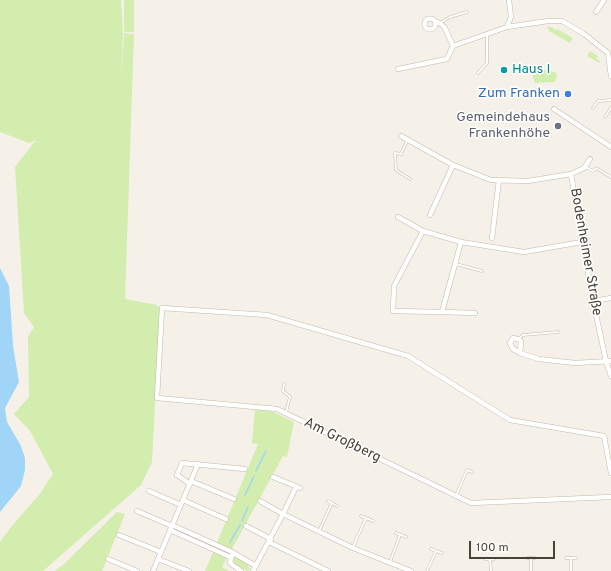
<!DOCTYPE html>
<meta charset="utf-8">
<style>
body{margin:0}
#map{position:relative;width:611px;height:571px;overflow:hidden;background:#f5f1e8;font-family:Overpass,sans-serif}
canvas{display:block}
.scale{position:absolute;left:469px;top:541px;width:86px;height:18px;box-sizing:border-box;border:2px solid #4a4236;border-top:0;padding-left:5px;font-size:12px;line-height:14px;white-space:nowrap;color:#4a4236;-webkit-text-stroke:3px #fff;paint-order:stroke}
</style>
<div id="map">
<canvas width="611" height="571"></canvas>
<div class="scale">100 m</div>
</div>
<script>
const ctx = document.querySelector('canvas').getContext('2d');
ctx.lineJoin = 'round';
function fillPath(path, color) {
  ctx.fillStyle = color;
  ctx.fill(path, 'evenodd');
}
function toPath(rows) {
  const path = new Path2D();
  for (const r of rows) {
    if (r.length === 3) {
      path.moveTo(r[0] + r[2], r[1]);
      path.arc(r[0], r[1], r[2], 0, 2 * Math.PI);
      continue;
    }
    path.moveTo(r[0], r[1]);
    for (let i = 2; i < r.length; i += 2) path.lineTo(r[i], r[i + 1]);
  }
  return path;
}
function stroke(path, color, width, dash) {
  ctx.strokeStyle = color;
  ctx.lineWidth = width;
  ctx.lineCap = dash ? 'butt' : 'round';
  ctx.setLineDash(dash || []);
  ctx.stroke(path);
}
function write(font, color, halo, rows, align = 'center') {
  ctx.font = font + ' Overpass,sans-serif';
  ctx.lineWidth = 3;
  ctx.setLineDash([]);
  ctx.textBaseline = 'middle';
  ctx.strokeStyle = halo;
  ctx.fillStyle = color;
  for (const [text, x, y, turn = 0] of rows) {
    ctx.save();
    ctx.translate(x, y);
    ctx.rotate((+turn || 0) * Math.PI / 180);
    ctx.textAlign = isNaN(turn) ? turn : align;
    if (halo) ctx.strokeText(text, 0, 0);
    ctx.fillText(text, 0, 0);
    ctx.restore();
  }
}
fillPath(toPath([
 [0,0,121,0,123,32,121,81,124,33,134,34,125,299,157,305,160,308,152,462,141,485,43,571,0,571,0,542,11,527,39,495,53,474,30,431,14,414,29,397,28,337,34,327,24,313,15,167,36,140,29,143,0,132],
 [124,0,134,0,134,32,124,32],
 [547,26,553,28,556,31,557,29,573,38,570,43,549,31],
 [590,51,598,56,596,59,599,60,600,63,587,56],
 [530,70,551,71,556,73,557,76,555,82,535,83],
 [255,409,271,411,294,422,287,457,283,456,222,567,229,571,205,571,215,548,184,533,216,545,258,444,252,443],
 [117,512,125,514,102,571,54,571,63,565],
 [235,557,247,563,250,569,247,571,235,564,233,560]
]), '#d2edae');
fillPath(toPath([
 [0,268,9,286,13,346,19,382,5,408,7,422,21,446,25,458,25,470,21,486,0,512]
]), '#a0d5f7');
stroke(toPath([
 [256,471,266,451],
 [245,495,254,476],
 [242,521,248,507],
 [230,542,240,525]
]), '#a0d5f7', 1.5);
const lane = toPath([
 [440,23,450,17,467,12],
 [478,73,487,63,487,36],
 [593,108,598,101,611,100],
 [605,117,611,108],
 [407,141,401,154,395,153,396,170,410,179],
 [585,167,593,171,596,168,611,177],
 [456,264,482,271],
 [518,339,523,335,558,332],
 [284,384,283,391,290,397,286,412],
 [456,496,467,470,472,472],
 [328,501,332,503],
 [361,516,366,518],
 [319,531,332,503,337,506],
 [396,533,406,537],
 [353,547,366,518,373,521],
 [436,551,442,553],
 [527,558,531,558,531,571],
 [531,558,535,558],
 [566,558,576,558],
 [485,559,490,560,491,571],
 [490,560,494,559],
 [390,562,400,535],
 [427,571,436,551,431,549],
 [571,571,571,558]
]);
const street = toPath([
 [596,12,604,0],
 [430,24,5.5],
 [436,22,440,23,445,28,453,46,507,27,548,21,562,21,584,34,608,53,611,76],
 [507,27,511,17,509,0],
 [398,69,447,59,453,46],
 [554,109,611,147],
 [401,136,453,165,491,180,528,181,571,174,584,168,590,159],
 [571,174,593,301,606,361,611,376],
 [430,215,453,165],
 [398,217,423,231],
 [492,238,499,180],
 [461,242,442,312,393,311,394,286,423,231,461,242,524,252,582,242],
 [593,301,611,298],
 [442,312,475,313],
 [520,353,521,341,518,339,513,338,510,343,513,349,520,353,539,359,575,363,611,361],
 [611,473,604,436,510,420,408,356,267,315,162,308,157,398,277,409,471,503,611,497],
 [273,477,300,488],
 [191,481,234,499],
 [190,484,177,475,182,463,245,469],
 [149,491,181,505],
 [183,500,226,519],
 [260,501,283,514,296,487],
 [137,511,172,526],
 [172,525,230,551,256,566],
 [246,526,271,539],
 [170,530,230,557],
 [119,535,161,552],
 [269,542,328,571],
 [232,555,230,563,241,571],
 [108,559,137,571],
 [158,559,189,571],
 [153,571,198,464],
 [253,571,283,514,353,548,411,571]
]);
stroke(lane, '#c2b9aa', 3);
stroke(street, '#c2b9aa', 5.5);
stroke(lane, '#fff', 2);
stroke(street, '#fff', 4.5);
for (const [x, y, r, color] of [
 [504,70,4,"#0f9aa8"],
 [568,94,4,"#3f7fe0"],
 [558,126,4,"#6b7280"]
]) {
  const dot = new Path2D();
  dot.arc(x, y, r, 0, 2 * Math.PI);
  ctx.fillStyle = color;
  ctx.fill(dot);
  stroke(dot, '#fff', 1.5);
}
write('14px', '#0d838f', '#fff', [
 ["Haus I",512,70]
], 'left');
write('14px', '#366cbe', '#fff', [
 ["Zum Franken",560,94]
], 'right');
write('14px', '#5b616d', '#fff', [
 ["Gemeindehaus",550,118],
 ["Frankenhöhe",550,134]
], 'right');
write('14px', '#4a4236', '#fff', [
 ["Bodenheimer Straße",585,252,80],
 ["Am Großberg",342,441,26]
]);
</script>
